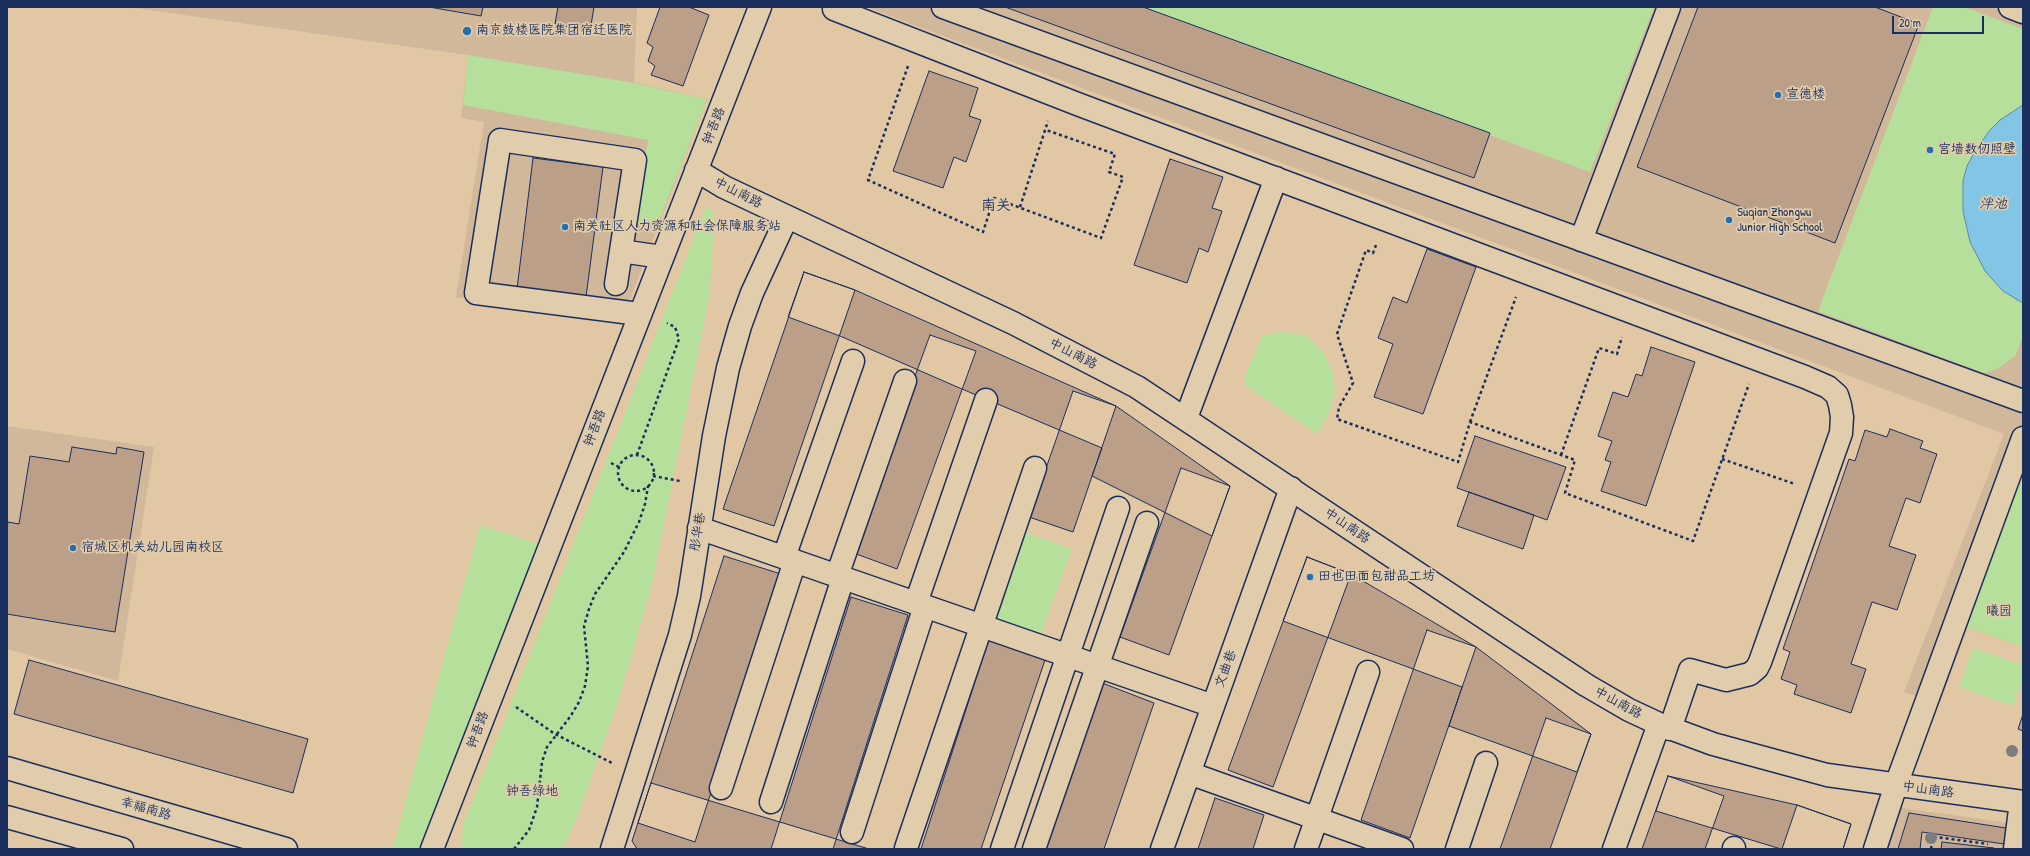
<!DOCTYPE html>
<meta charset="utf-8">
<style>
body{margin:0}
#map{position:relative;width:2030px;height:856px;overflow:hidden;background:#e2c7a4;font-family:"Patrick Hand",sans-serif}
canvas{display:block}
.frame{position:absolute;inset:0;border:8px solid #1b2f5e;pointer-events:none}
.scale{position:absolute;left:1892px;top:16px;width:92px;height:18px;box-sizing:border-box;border:2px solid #1b2f5e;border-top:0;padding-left:5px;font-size:12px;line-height:14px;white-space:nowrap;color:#1b2f5e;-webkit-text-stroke:3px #e1ccab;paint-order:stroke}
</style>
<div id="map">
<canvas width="2030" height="856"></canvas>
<div class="frame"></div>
<div class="scale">20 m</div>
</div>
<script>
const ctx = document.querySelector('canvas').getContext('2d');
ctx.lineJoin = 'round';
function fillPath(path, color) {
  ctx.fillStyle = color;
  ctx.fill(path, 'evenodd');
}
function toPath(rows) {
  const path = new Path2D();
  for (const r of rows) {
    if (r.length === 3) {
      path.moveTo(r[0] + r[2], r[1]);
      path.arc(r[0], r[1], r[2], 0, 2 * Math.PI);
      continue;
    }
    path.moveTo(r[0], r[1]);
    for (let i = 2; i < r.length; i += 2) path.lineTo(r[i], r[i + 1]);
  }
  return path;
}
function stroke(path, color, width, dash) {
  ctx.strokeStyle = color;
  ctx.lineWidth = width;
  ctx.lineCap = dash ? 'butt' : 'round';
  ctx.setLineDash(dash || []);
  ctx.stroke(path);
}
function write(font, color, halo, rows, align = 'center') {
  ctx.font = font + ' "Patrick Hand","LXGW WenKai TC",sans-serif';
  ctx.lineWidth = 3.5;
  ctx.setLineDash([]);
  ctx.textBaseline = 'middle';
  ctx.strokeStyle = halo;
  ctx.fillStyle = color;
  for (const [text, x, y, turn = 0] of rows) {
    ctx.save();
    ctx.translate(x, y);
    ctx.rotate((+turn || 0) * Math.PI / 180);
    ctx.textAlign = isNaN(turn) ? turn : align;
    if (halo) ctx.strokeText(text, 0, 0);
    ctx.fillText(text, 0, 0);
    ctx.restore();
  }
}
fillPath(toPath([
 [127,7,637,7,634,82,707,99,622,320,456,297,484,122,461,118,468,55],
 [866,7,2023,7,2023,647,1968,627,1940,703,1904,692,2004,434],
 [7,426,154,447,118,681,7,649],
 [1896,807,2023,825,2023,849,1882,849]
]), '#d2b89b');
fillPath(toPath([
 [1142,7,1654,7,1590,172],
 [1933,7,1964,7,2023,29,2023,105,2000,120,1990,130,1975,151,1967,166,1963,181,1963,211,1970,242,1985,271,2017,301,2023,303,2023,335,2016,355,1999,368,1984,373,1818,311],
 [468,55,634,83,707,99,657,226,634,223,648,140,463,105],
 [706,207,714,211,714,230,709,298,652,584,618,702,578,815,563,849,461,849,463,825],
 [1283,331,1307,336,1324,353,1333,374,1335,392,1328,415,1317,434,1246,386,1244,378,1262,336],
 [2023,475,2023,647,1967,627],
 [480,525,540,544,423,849,398,849,393,848],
 [1025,532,1072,549,1040,636,993,619],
 [1973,648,2023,665,2023,677,2013,706,1959,687]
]), '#b6df9c');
const water = toPath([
 [2023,105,2023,303,2003,291,1985,271,1970,242,1963,211,1963,181,1967,166,1975,151,1990,130,2000,120,2023,105]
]);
fillPath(water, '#83c5e4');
stroke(water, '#5989ae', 1);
const building = toPath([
 [429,7,483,7,481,16,429,7],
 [558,7,594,7,590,31,555,24,558,7],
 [660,7,689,7,709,15,683,86,651,75,655,66,648,61,653,47,647,43,660,7],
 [1005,7,1143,7,1490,133,1474,178,1005,7],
 [1698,7,1875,7,1919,24,1835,243,1637,167,1698,7],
 [929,71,978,88,969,116,981,120,966,162,954,157,943,188,893,171,929,71],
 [533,158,603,167,586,297,517,289,533,158],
 [1170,159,1223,177,1212,208,1222,211,1208,252,1199,248,1187,283,1134,265,1170,159],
 [1427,249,1476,267,1423,414,1374,397,1393,344,1378,338,1393,297,1407,303,1427,249],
 [804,272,855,290,774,526,723,509,804,272],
 [804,272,855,290,1116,406,1230,486,1212,536,1092,476,1102,448,962,389,840,336,788,317,804,272],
 [930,335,976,351,897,569,851,552,930,335],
 [1651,347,1695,362,1646,506,1601,491,1611,462,1605,460,1612,441,1598,436,1613,392,1628,397,1636,374,1642,376,1651,347],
 [1073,391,1116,406,1073,532,1029,517,1073,391],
 [1890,429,1923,441,1920,448,1937,454,1920,503,1906,498,1889,546,1916,555,1897,610,1872,602,1851,664,1866,669,1851,713,1794,694,1797,685,1781,679,1790,652,1783,649,1849,459,1855,461,1865,430,1887,437,1890,429],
 [1475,436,1566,467,1547,520,1457,488,1475,436],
 [72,447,116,454,117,447,144,452,115,632,7,614,7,528,8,522,19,524,30,456,69,462,72,447],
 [1181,468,1230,486,1169,655,1120,637,1181,468],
 [1469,492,1534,515,1523,549,1457,526,1469,492],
 [724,556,781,574,695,842,638,823,724,556],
 [1307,557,1351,574,1273,787,1228,770,1307,557],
 [1307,557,1351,574,1476,647,1591,734,1577,772,1449,726,1462,687,1283,621,1307,557],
 [851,597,908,615,833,849,771,849,851,597],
 [1427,630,1476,647,1410,838,1361,820,1427,630],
 [989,638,1046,657,981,849,921,849,989,638],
 [29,660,308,739,293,793,14,714,29,660],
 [1097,681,1154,703,1104,849,1040,849,1097,681],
 [2023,714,2023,731,2018,729,2023,714],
 [1546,718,1591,734,1550,849,1500,849,1546,718],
 [1668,776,1724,796,1705,849,1642,849,1668,776],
 [1668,776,1797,805,1851,824,1843,849,1781,849,1656,811,1668,776],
 [651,783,869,849,637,849,632,841,651,783],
 [1215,798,1264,815,1253,849,1198,849,1215,798],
 [1797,805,1851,824,1843,849,1782,849,1797,805],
 [1909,813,2006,828,2004,844,1922,832,1920,849,1898,849,1909,813],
 [1942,842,1994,848,1994,849,1941,849,1942,842]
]);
fillPath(building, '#bb9f88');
stroke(building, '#1b2f5e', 1);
const minor = toPath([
 [943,7,2023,401],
 [2010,7,2023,12],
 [834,9,1080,105,1805,377,1828,387,1837,395,1840,405,1842,417,1841,433,1760,662,1757,668,1750,674,1726,680,1690,670,1670,729],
 [696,170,724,187,1013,323,1137,387,1586,685,1629,710,1659,724,1713,744,1827,775,2023,802],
 [1581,240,1669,7],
 [616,284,621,251],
 [639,314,476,293,500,140,635,160,621,251,662,257],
 [1186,418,1276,178],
 [699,528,1213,706],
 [784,557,853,361],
 [837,576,905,381],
 [916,603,986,400],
 [1189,773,1402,849],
 [721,788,795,561],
 [771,802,843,578],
 [852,832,925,606],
 [906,848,1035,468],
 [432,849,760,7],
 [612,849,680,635,689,596,714,436,728,368,740,326,752,293,787,217],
 [1002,849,1118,508],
 [1034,849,1147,523],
 [1162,849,1291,488],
 [1306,849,1368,672],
 [1457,849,1486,763],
 [1614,849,1659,724],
 [1734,849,1734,848],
 [1875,849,1896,785,2023,438],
 [2015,849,2021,802]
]);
const major = toPath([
 [7,768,286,849],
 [7,817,122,849]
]);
stroke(minor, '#1b2f5e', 25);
stroke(major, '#1b2f5e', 25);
stroke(toPath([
 [908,66,868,180,983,232,994,198,1101,238,1123,177,1109,172,1115,154,1046,130],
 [1020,207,1048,121],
 [1376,245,1373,253,1366,250,1337,334,1353,383,1339,407,1337,419,1458,462,1470,422,1575,460,1565,493,1693,541,1749,384],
 [1470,422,1516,297],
 [637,455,679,339,675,327,667,323],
 [1561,455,1599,348,1617,354,1622,337],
 [636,473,18],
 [1722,459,1795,484],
 [611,463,619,467],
 [653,476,680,481],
 [516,707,555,734,612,763],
 [514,849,529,830,537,807,542,762,547,747,570,717,579,702,585,686,588,666,584,626,589,609,595,594,624,552,639,522,645,504,648,486],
 [1931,849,1933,838,1936,837,1988,844]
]), '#1b2f5e', 2.5, [3, 3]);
stroke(minor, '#e1ccab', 22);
stroke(major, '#e1ccab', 22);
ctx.fillStyle = '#7d7d81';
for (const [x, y] of [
 [2012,751],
 [1931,838]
]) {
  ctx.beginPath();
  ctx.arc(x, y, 6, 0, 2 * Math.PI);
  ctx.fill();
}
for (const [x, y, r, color] of [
 [467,31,5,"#1f6fb2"],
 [1778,95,4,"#1f6fb2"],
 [1930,150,4,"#1f6fb2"],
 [1729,220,4,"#1f6fb2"],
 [565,227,4,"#1f6fb2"],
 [73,548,4,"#1f6fb2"],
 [1310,577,4,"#1f6fb2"]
]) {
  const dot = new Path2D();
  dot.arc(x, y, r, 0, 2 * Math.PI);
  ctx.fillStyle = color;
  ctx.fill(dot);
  stroke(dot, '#e1ccab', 1.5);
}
write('13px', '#1b2f5e', '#e1ccab', [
 ["南京鼓楼医院集团宿迁医院",476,31],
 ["宣德楼",1786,95],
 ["宫墙数仞照壁",1938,150],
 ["Suqian Zhongwu",1737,213],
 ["Junior High School",1737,228],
 ["南关社区人力资源和社会保障服务站",573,227],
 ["宿城区机关幼儿园南校区",81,548],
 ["田也田面包甜品工坊",1318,577]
], 'left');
write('13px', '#1b2f5e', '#e1ccab', [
 ["钟吾路",714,126,-68],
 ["中山南路",738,193,27],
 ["中山南路",1073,354,27],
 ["钟吾路",595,428,-69],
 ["中山南路",1347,526,34],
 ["彤华巷",698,532,-81],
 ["文曲巷",1226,669,-70],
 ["中山南路",1618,703,29],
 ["钟吾路",478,730,-69],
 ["中山南路",1928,790,8],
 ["幸福南路",146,809,16]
]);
write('13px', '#2a4164', '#e1ccab', [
 ["曦园",1999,612],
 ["钟吾绿地",532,792]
]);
write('italic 14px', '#253e6b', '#e1ccab', [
 ["泮池",1993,204]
]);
write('15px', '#1b2f5e', '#e1ccab', [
 ["南关",996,206]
]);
</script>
